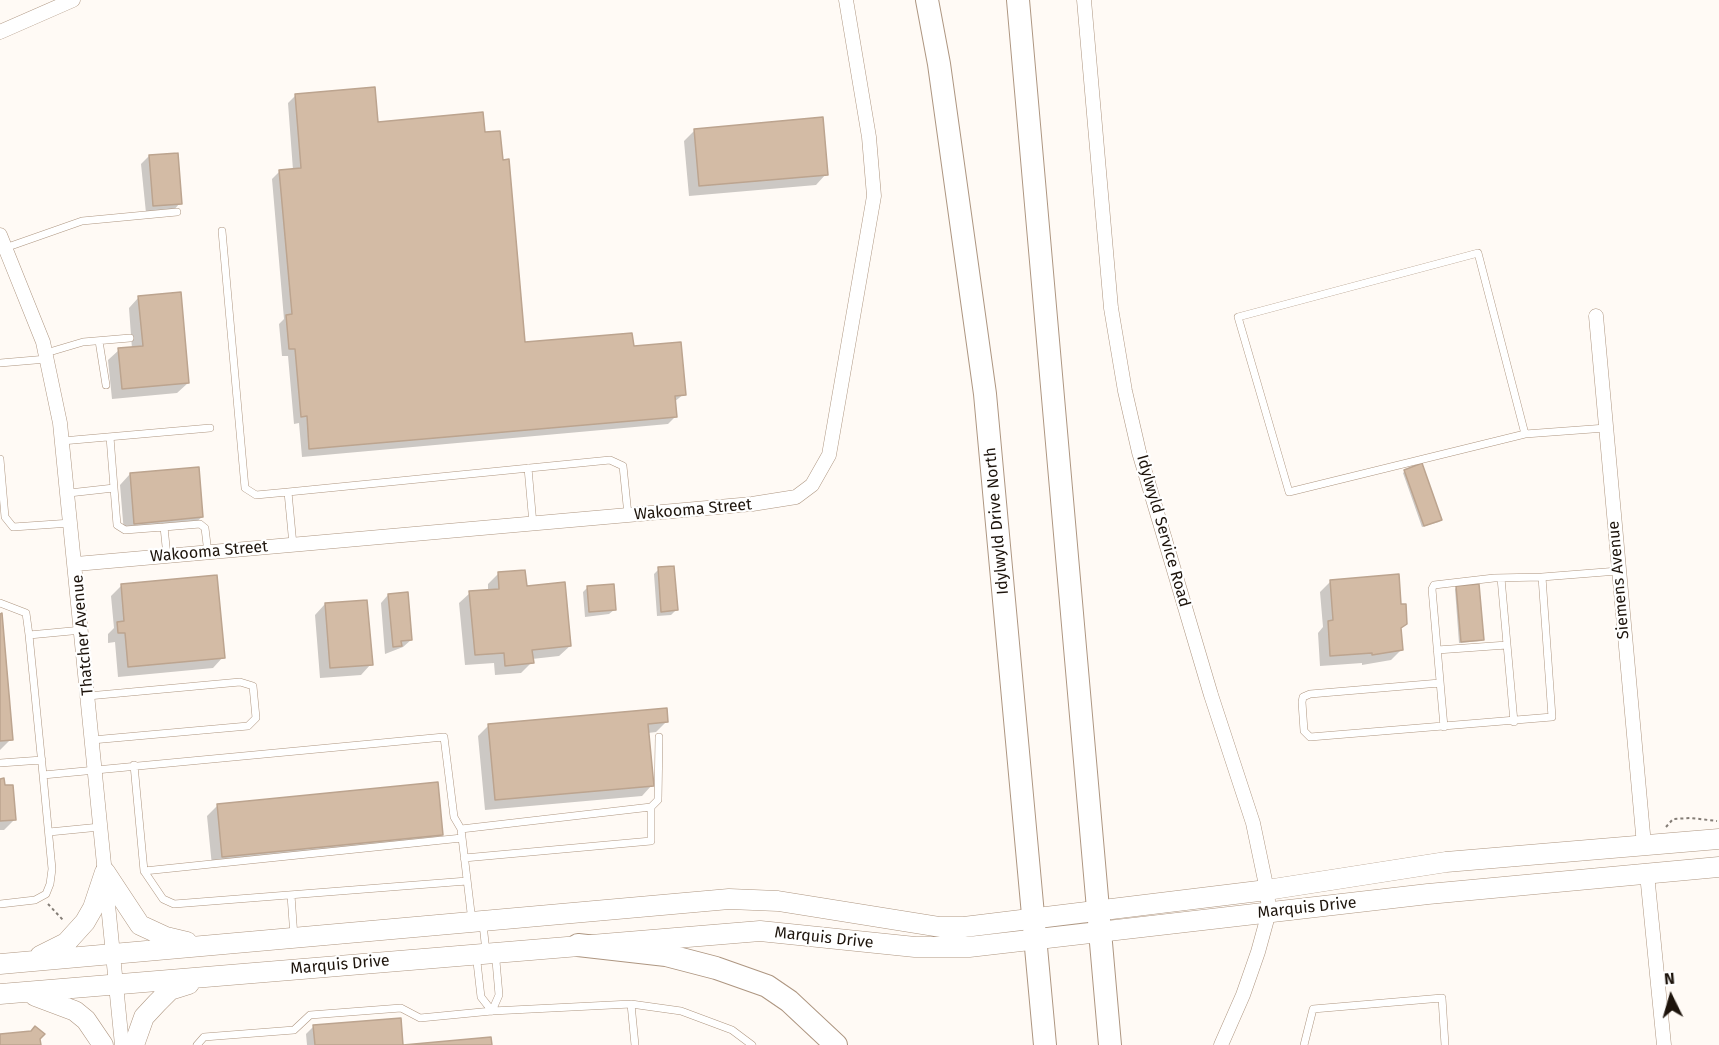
<!DOCTYPE html>
<style>
body{margin:0}
#map{position:relative;width:1719px;height:1045px;overflow:hidden;background:#fffaf5;font-family:"Fira Sans",sans-serif}
canvas{display:block}
.north{position:absolute;left:1641px;top:967px;width:60px;height:60px;-webkit-text-stroke:4px #fff;paint-order:stroke;rotate:355deg;font-size:16px;font-weight:700;line-height:24px;text-align:center;color:#1d140c}
.north::after{content:'';display:block;margin:auto;width:21px;height:27px;background:#1d140c;clip-path:polygon(50% 0,100% 100%,50% 72%,0 100%)}
</style>
<div id="map">
<canvas width="1719" height="1045"></canvas>
<div class="north">N</div>
</div>
<script>
const ctx = document.querySelector('canvas').getContext('2d');
ctx.lineJoin = 'round';
function fillPath(path, color) {
  ctx.fillStyle = color;
  ctx.fill(path, 'evenodd');
}
function toPath(rows) {
  const path = new Path2D();
  for (const r of rows) {
    path.moveTo(r[0], r[1]);
    for (let i = 2; i < r.length; i += 2) path.lineTo(r[i], r[i + 1]);
  }
  return path;
}
function stroke(path, color, width, dash) {
  ctx.strokeStyle = color;
  ctx.lineWidth = width;
  ctx.lineCap = dash ? 'butt' : 'round';
  ctx.setLineDash(dash || []);
  ctx.stroke(path);
}
function write(font, color, halo, rows, align = 'center') {
  ctx.font = font + ' "Fira Sans",sans-serif';
  ctx.lineWidth = 4.5;
  ctx.setLineDash([]);
  ctx.textBaseline = 'middle';
  ctx.strokeStyle = halo;
  ctx.fillStyle = color;
  for (const [text, x, y, turn = 0] of rows) {
    ctx.save();
    ctx.translate(x, y);
    ctx.rotate((+turn || 0) * Math.PI / 180);
    ctx.textAlign = isNaN(turn) ? turn : align;
    if (halo) ctx.strokeText(text, 0, 0);
    ctx.fillText(text, 0, 0);
    ctx.restore();
  }
}
fillPath(toPath([
 [295,96,376,123,524,344,632,348,684,394,674,402,676,416,668,424,302,457,299,423,294,424,288,356,282,356,279,324,284,319,272,179,280,171,293,170,288,103],
 [695,130,826,174,816,185,689,196,684,141],
 [149,156,180,203,173,211,146,213,141,164],
 [139,297,188,383,177,393,112,399,108,360,119,350,132,349,129,308],
 [1405,471,1441,520,1439,522,1422,527,1403,473],
 [130,474,202,517,191,527,124,533,120,485],
 [659,569,676,610,671,615,657,616,654,574],
 [498,574,525,587,570,646,559,656,532,659,532,662,521,673,495,675,494,663,465,665,459,603,470,593,488,591,488,584],
 [1331,581,1400,606,1406,624,1400,629,1401,650,1391,660,1362,665,1362,663,1320,666,1318,633,1323,627,1320,592],
 [121,586,223,657,213,668,118,677,115,642,108,643,108,634,114,628,111,596],
 [588,587,614,610,609,614,585,617,583,592],
 [1457,587,1482,639,1480,641,1459,643,1455,589],
 [388,595,411,640,403,647,385,654,381,603],
 [325,604,371,664,361,675,320,678,315,615],
 [0,615,11,739,0,750],
 [666,722,656,732,648,733,652,785,642,796,485,810,478,736,489,725],
 [0,780,15,819,4,830,0,830],
 [218,805,442,834,431,845,212,866,207,816],
 [314,1026,401,1045,307,1045,306,1034]
]), '#0003');
const building = toPath([
 [375,87,378,122,483,112,485,132,500,131,503,160,509,159,525,342,632,333,634,346,681,342,686,395,675,396,677,417,309,449,307,416,301,417,295,349,289,349,286,315,292,314,279,170,301,168,295,94,375,87],
 [823,117,828,175,699,186,694,129,823,117],
 [178,153,182,204,153,206,149,155,178,153],
 [181,292,189,383,122,389,118,348,143,346,138,296,181,292],
 [1422,463,1442,520,1424,526,1404,470,1422,463],
 [199,467,203,517,134,524,130,473,199,467],
 [674,566,678,610,661,612,658,567,674,566],
 [525,570,527,586,565,582,571,646,532,650,534,663,505,666,504,653,475,655,469,591,499,589,498,572,525,570],
 [1399,574,1401,604,1406,604,1407,624,1401,628,1403,650,1372,655,1372,653,1330,656,1328,621,1333,620,1330,580,1399,574],
 [217,575,225,658,128,667,125,633,118,633,117,622,124,621,121,584,217,575],
 [614,584,616,610,589,612,587,586,614,584],
 [1479,584,1484,640,1461,642,1456,586,1479,584],
 [408,592,412,640,401,641,402,646,393,647,388,594,408,592],
 [367,600,373,665,330,668,325,603,367,600],
 [2,613,13,740,0,741,0,614,2,613],
 [667,708,668,722,648,724,654,786,495,800,488,724,667,708],
 [4,778,5,785,13,785,16,820,0,821,0,779,4,778],
 [438,782,443,835,222,857,217,804,438,782],
 [401,1018,403,1045,491,1037,492,1045,315,1045,313,1025,401,1018],
 [35,1026,45,1034,40,1039,41,1045,0,1045,0,1034,31,1031,35,1026]
]);
fillPath(building, '#d3bba5');
stroke(building, '#bca48f', 1.5);
const service = toPath([
 [222,231,245,488,256,495,288,492],
 [5,248,82,221,177,212],
 [99,341,106,385],
 [46,353,83,342,130,338],
 [0,363,47,359],
 [1525,434,1289,492,1238,317,1478,253,1525,434,1606,428],
 [110,437,114,488],
 [62,441,210,428],
 [0,459,5,517,13,527,71,523],
 [528,468,533,524],
 [69,493,114,488,117,525,125,530,164,527,167,556],
 [164,527,200,524,205,528,208,553],
 [293,545,288,492,610,460,623,466,628,515],
 [1501,578,1514,722],
 [0,603,26,613,29,635],
 [82,630,29,635,43,775,444,737,454,817,461,829,472,921],
 [1437,650,1507,645],
 [1440,683,1310,694,1303,697,1302,702,1304,731,1310,737,1552,717,1542,577,1618,571],
 [88,696,240,682,253,686,256,718,248,726,92,740],
 [1444,727,1432,589,1434,585,1494,578,1542,577],
 [0,763,42,760],
 [134,765,144,871,163,899,174,904,467,881],
 [651,807,658,800,659,737],
 [461,829,651,807,651,841,464,858],
 [49,832,100,827],
 [144,871,462,838],
 [291,895,294,937],
 [0,904,35,900,46,894,50,884,52,869,43,775],
 [483,924,486,952,496,961,499,995,492,1011],
 [480,958,477,962,481,997,492,1011],
 [631,1004,635,1045],
 [197,1045,204,1037,294,1030,310,1015,401,1008,420,1018,492,1011,631,1004,681,1011,732,1030,752,1045],
 [1304,1045,1313,1009,1442,998,1445,1045]
]);
const minor = toPath([
 [1084,0,1111,308,1125,391,1139,452,1211,695,1253,823,1267,890,1269,912,1258,952,1243,995,1221,1045],
 [0,32,73,0],
 [0,235,43,342,60,423,122,1045],
 [1596,316,1644,845],
 [76,564,752,504,796,497,812,485,829,455,874,196,869,137,846,0],
 [1647,874,1664,1045]
]);
const secondary = toPath([
 [105,872,140,925,166,937,187,942],
 [40,956,66,943,85,922,93,908,105,872],
 [0,964,729,899,778,901,940,927,964,927,1267,890,1446,862,1719,839],
 [0,994,760,931,915,947,969,947,1428,894,1719,867],
 [35,996,75,1011,86,1020,103,1045],
 [134,1045,144,1017,157,1003,170,990,189,984]
]);
const trunk = toPath([
 [927,0,939,64,985,394,1045,1045],
 [1018,0,1110,1045],
 [578,945,666,955,716,968,767,986,789,1001,836,1045]
]);
stroke(service, '#ae9681', 8);
stroke(minor, '#ae9681', 15);
stroke(secondary, '#ae9681', 21);
stroke(trunk, '#ae9681', 24);
stroke(toPath([
 [1666,827,1673,819,1691,818,1717,821],
 [48,904,63,920]
]), '#847d76', 2, [3, 3]);
stroke(service, '#fff', 7);
stroke(minor, '#fff', 14);
stroke(secondary, '#fff', 20);
stroke(trunk, '#fff', 22);
write('16px', '#1d140c', '#fff', [
 ["Wakooma Street",693,510,-5],
 ["Idylwyld Drive North",997,521,-95],
 ["Idylwyld Service Road",1163,531,74],
 ["Wakooma Street",209,552,-5],
 ["Siemens Avenue",1619,580,-95],
 ["Thatcher Avenue",83,635,-95],
 ["Marquis Drive",1307,908,-6],
 ["Marquis Drive",824,938,6],
 ["Marquis Drive",340,965,-5]
]);
</script>
